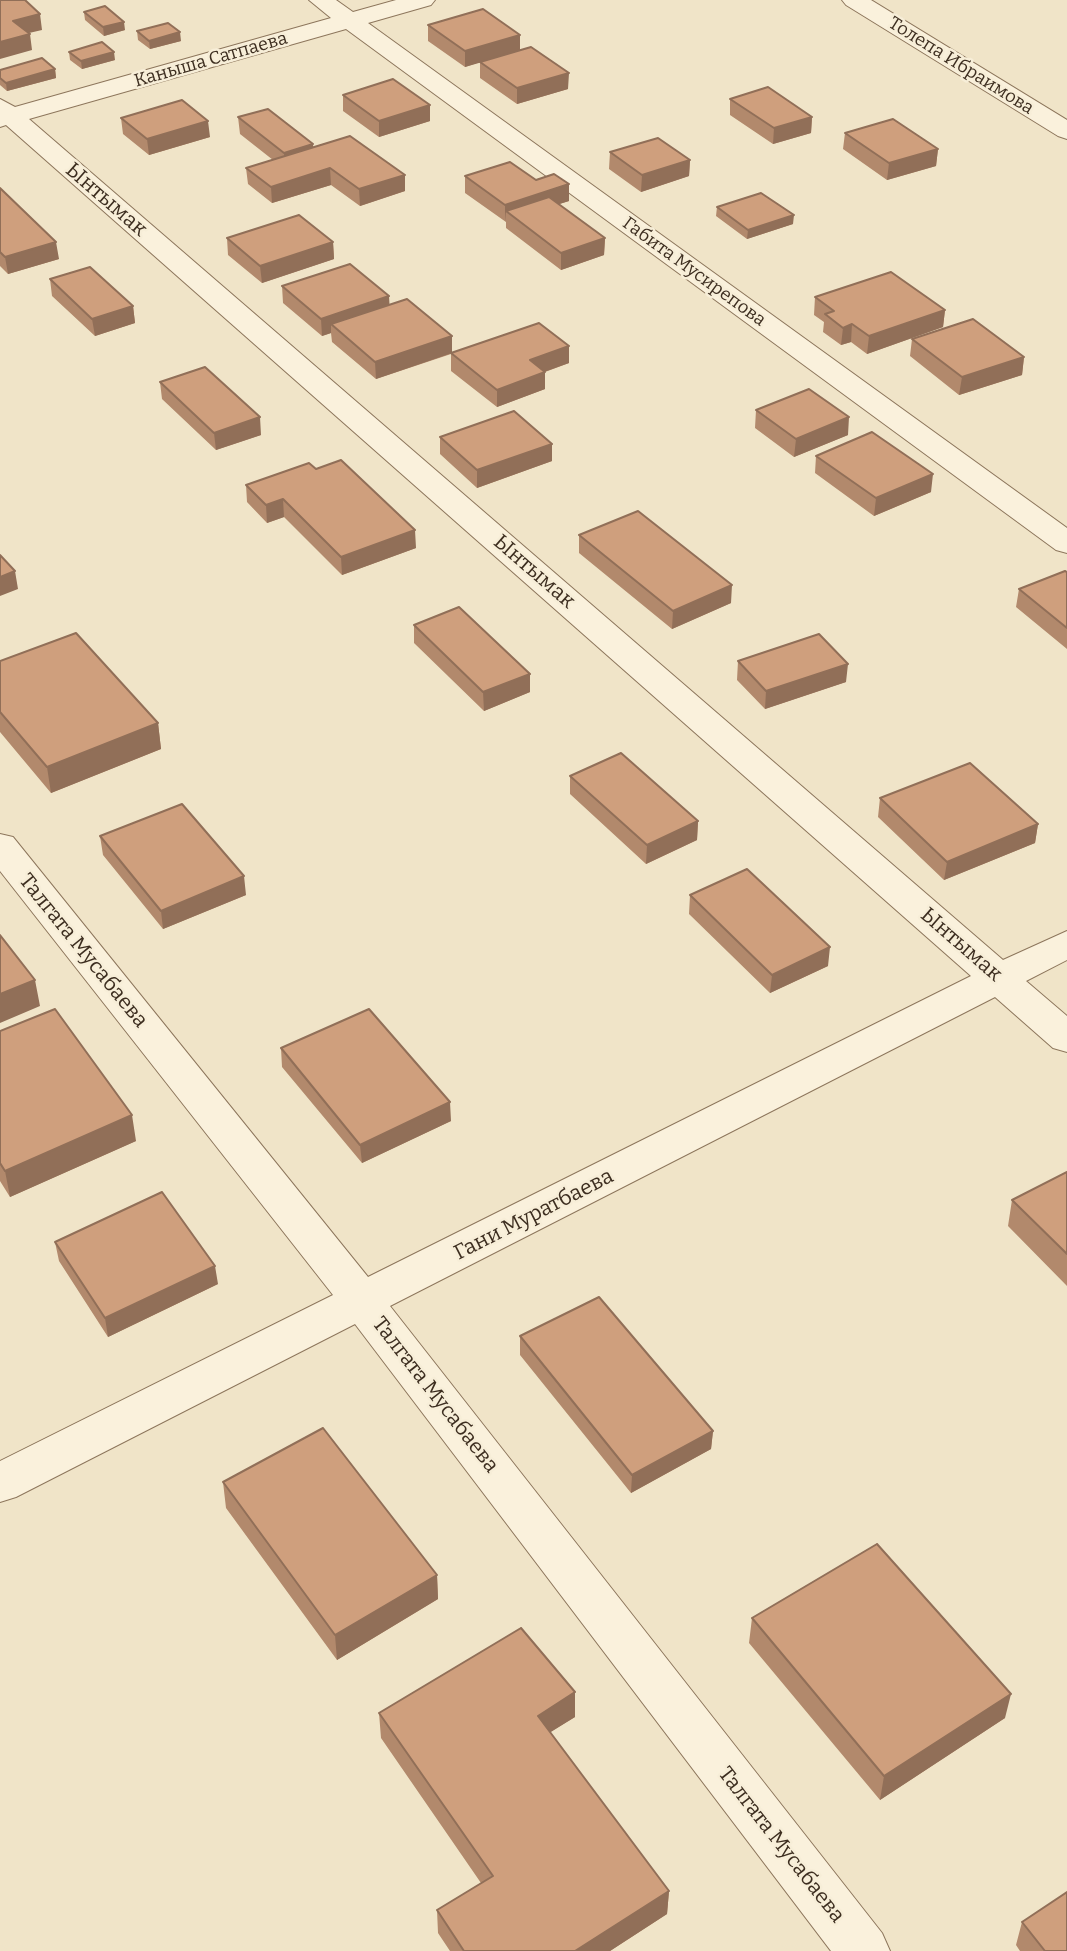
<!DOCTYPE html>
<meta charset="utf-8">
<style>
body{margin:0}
canvas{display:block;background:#f0e4c8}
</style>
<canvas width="1067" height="1951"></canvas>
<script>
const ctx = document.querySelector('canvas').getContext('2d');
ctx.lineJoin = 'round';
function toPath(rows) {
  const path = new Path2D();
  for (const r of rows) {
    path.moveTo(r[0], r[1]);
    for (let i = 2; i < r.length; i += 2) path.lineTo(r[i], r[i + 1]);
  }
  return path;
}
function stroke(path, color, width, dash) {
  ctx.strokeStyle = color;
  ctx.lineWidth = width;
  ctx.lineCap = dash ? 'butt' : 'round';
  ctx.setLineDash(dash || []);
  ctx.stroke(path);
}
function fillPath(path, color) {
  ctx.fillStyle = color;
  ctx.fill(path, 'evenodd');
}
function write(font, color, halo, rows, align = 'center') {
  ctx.font = font + ' Bitter,serif';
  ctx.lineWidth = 5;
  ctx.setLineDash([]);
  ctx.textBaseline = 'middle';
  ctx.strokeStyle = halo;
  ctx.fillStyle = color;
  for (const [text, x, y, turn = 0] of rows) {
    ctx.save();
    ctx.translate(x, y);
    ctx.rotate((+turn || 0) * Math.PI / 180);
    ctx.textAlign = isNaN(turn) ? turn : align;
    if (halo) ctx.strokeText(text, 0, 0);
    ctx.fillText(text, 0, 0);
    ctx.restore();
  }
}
const street = toPath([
 [309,0,336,0,353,12,396,0,435,0,431,5,368,23,1067,528,1067,553,1056,550,346,29,29,119,1003,960,1067,931,1067,960,1026,981,1067,1016,1067,1052,1053,1048,995,997,390,1306,882,1933,890,1951,831,1951,355,1324,16,1497,0,1502,0,1461,333,1295,0,871,0,834,13,837,368,1277,971,976,6,125,0,127,0,99,15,107,331,18,309,0],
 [842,0,871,0,1067,120,1067,139,1058,136,846,5,842,0]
]);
stroke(street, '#8d765c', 2);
fillPath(street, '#faf1dc');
fillPath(toPath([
 [84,12,125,30,104,36,85,20],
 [428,25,520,35,520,50,568,89,517,104,480,78,480,62,465,67,428,41],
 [137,31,181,41,150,49,138,40],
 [69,52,115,60,82,69,70,60],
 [55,69,56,78,7,91,0,85,0,70],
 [343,95,430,105,430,121,379,137,343,111],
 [730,99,812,117,811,133,773,144,730,115],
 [238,117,313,144,313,147,405,175,405,191,360,206,331,185,272,203,248,184,246,168,273,160,240,134],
 [121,118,210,137,149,155,123,134],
 [845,133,938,149,936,166,887,180,843,149],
 [610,152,690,160,689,176,641,192,609,169],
 [465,176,536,180,569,201,559,204,605,238,604,255,561,270,506,228,506,222,465,193],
 [0,188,59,259,8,274,0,266],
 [717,207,793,224,747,239,716,216],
 [227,238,333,242,334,259,262,283,228,255],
 [50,279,133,306,135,323,95,336,52,296],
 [282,286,389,305,452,336,452,353,569,346,569,363,545,372,545,389,497,407,451,371,451,354,376,379,332,342,331,333,322,336,283,303],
 [815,297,945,310,943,327,867,354,851,342,841,345,823,332,824,322,814,315],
 [912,339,1024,357,1022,375,959,395,910,356],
 [160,382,261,435,216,450,162,399],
 [756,410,848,435,794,457,755,428],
 [440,437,552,461,477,488,440,454],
 [816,456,931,492,874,516,815,473],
 [316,469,416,548,342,575,284,517,267,523,247,502,246,485],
 [579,535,731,603,672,629,579,553],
 [1067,572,1067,649,1016,607,1019,589],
 [414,625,530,674,530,692,484,711,414,643],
 [0,661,158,723,161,749,51,793,0,732],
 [738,661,846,682,765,709,737,680],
 [570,776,698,821,697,840,646,864,570,794],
 [880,798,1038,824,1035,843,944,880,878,817],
 [100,836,246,895,163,929,103,855],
 [690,895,828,966,770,993,689,914],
 [0,1031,136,1141,10,1197,0,1181],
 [281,1048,451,1121,362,1163,282,1067],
 [1067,1172,1067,1286,1008,1226,1012,1200],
 [55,1242,218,1284,108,1337,59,1261],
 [520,1336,713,1431,711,1449,631,1493,520,1355],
 [223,1482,437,1575,438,1599,337,1660,226,1508],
 [752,1618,1005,1718,880,1800,749,1643],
 [575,1692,575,1717,550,1732,669,1891,667,1914,610,1951,450,1951,438,1933,437,1910,481,1883,381,1738,379,1713],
 [1022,1922,1067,1951,1020,1951,1016,1945]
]), '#b2896c');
fillPath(toPath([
 [40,14,42,30,16,36,13,21],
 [124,22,125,30,104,36,103,27],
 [180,32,181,41,150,49,149,41],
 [30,34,32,50,0,59,0,42],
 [520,35,520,51,465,67,465,51],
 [114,52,115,60,82,69,81,61],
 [55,69,56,78,7,91,6,83],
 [569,73,568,89,517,104,517,88],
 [430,105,430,121,379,137,379,121],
 [812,117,811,133,773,144,774,128],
 [208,121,210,137,149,155,147,139],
 [313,144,314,160,285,169,284,153],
 [938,149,936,166,887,180,889,163],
 [690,160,689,176,641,192,642,175],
 [330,168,331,185,272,203,271,187],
 [405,175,405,191,360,206,359,189],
 [569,184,569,201,516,218,506,211,505,222,505,205],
 [794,215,793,224,747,239,748,230],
 [605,238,604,255,561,270,561,253],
 [56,242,59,259,8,274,5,257],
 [333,242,334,259,262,283,260,266],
 [389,296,390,313,331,324,331,333,322,336,321,319],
 [133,306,135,323,95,336,92,319],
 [945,310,943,327,867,354,869,336],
 [852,324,851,342,841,345,843,328],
 [452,336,452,353,376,379,375,362],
 [569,346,569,363,530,377,530,360],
 [1024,357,1022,375,959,395,962,377],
 [545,372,545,389,497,407,497,390],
 [260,417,261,435,216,450,214,433],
 [849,417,848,435,794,457,796,439],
 [552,444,552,461,477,488,477,470],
 [933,474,931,492,874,516,876,498],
 [283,499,284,517,267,523,266,505],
 [415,530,416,548,342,575,341,557],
 [15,571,18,589,0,596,0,577],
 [732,585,731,603,672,629,673,611],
 [848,664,846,682,765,709,766,691],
 [530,674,530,692,484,711,483,692],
 [158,723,161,749,51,793,47,767],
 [698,821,697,840,646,864,647,845],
 [1038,824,1035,843,944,880,947,862],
 [244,876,246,895,163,929,161,911],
 [830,947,828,966,770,993,772,975],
 [35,980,40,1006,0,1023,0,994],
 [450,1102,451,1121,362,1163,360,1145],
 [132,1115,136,1141,10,1197,5,1171],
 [215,1266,218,1284,108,1337,105,1318],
 [713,1431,711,1449,631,1493,632,1475],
 [437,1575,438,1599,337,1660,335,1635],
 [575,1692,575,1717,538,1740,538,1716],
 [1011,1694,1005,1718,880,1800,884,1776],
 [669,1891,667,1914,610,1951,575,1951]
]), '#916f58');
const building = toPath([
 [0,0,25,0,40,14,13,21,30,34,0,42,0,0],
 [105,6,124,22,103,27,84,12,105,6],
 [483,9,520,35,465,51,428,25,483,9],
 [168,23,180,32,149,41,137,31,168,23],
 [102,42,114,52,81,61,69,52,102,42],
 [531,47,569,73,517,88,480,62,531,47],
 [42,58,55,69,6,83,0,78,0,70,42,58],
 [393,79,430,105,379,121,343,95,393,79],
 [768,87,812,117,774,128,730,99,768,87],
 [182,100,208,121,147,139,121,118,182,100],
 [268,109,313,144,284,153,238,117,268,109],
 [893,119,938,149,889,163,845,133,893,119],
 [350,136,405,175,359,189,330,168,271,187,246,168,350,136],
 [658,138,690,160,642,175,610,152,658,138],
 [510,162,536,180,554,174,569,184,505,205,465,176,510,162],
 [0,188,56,242,5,257,0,252,0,188],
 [761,193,794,215,748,230,717,207,761,193],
 [549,197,605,238,561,253,506,211,549,197],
 [299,215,333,242,260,266,227,238,299,215],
 [350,264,389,296,321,319,282,286,350,264],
 [90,267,133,306,92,319,50,279,90,267],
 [891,272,945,310,869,336,852,324,843,328,825,314,834,311,815,297,891,272],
 [407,299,452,336,375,362,331,324,407,299],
 [973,319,1024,357,962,377,912,339,973,319],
 [539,323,569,346,530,360,545,372,497,390,451,353,539,323],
 [205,367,260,417,214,433,160,382,205,367],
 [809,389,849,417,796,439,756,410,809,389],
 [514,411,552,444,477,470,440,437,514,411],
 [872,432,933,474,876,498,816,456,872,432],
 [341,460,415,530,341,557,283,499,266,505,246,485,309,463,316,469,341,460],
 [638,511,732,585,673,611,579,535,638,511],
 [0,555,15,571,0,577,0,555],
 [1065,571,1067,572,1067,628,1019,589,1065,571],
 [459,607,530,674,483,692,414,625,459,607],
 [76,633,158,723,47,767,0,712,0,661,76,633],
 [819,634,848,664,766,691,738,661,819,634],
 [621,753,698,821,647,845,570,776,621,753],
 [970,763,1038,824,947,862,880,798,970,763],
 [182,804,244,876,161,911,100,836,182,804],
 [747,869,830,947,772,975,690,895,747,869],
 [0,935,35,980,0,994,0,935],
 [55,1009,132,1115,5,1171,0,1163,0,1031,55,1009],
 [369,1009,450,1102,360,1145,281,1048,369,1009],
 [1067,1172,1067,1254,1012,1200,1067,1172],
 [162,1192,215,1266,105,1318,55,1242,162,1192],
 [599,1297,713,1431,632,1475,520,1336,599,1297],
 [323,1428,437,1575,335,1635,223,1482,323,1428],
 [877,1544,1011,1694,884,1776,752,1618,877,1544],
 [521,1628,575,1692,538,1716,669,1891,575,1951,464,1951,437,1910,493,1876,379,1713,521,1628],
 [1067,1892,1067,1951,1045,1951,1022,1922,1067,1892]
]);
fillPath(building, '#cf9f7d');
stroke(building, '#916f58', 2);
write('18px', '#3d2e20', '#f7eed8', [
 ["Каныша Сатпаева",211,60,-16],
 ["Толепа Ибраимова",961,66,32],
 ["Габита Мусирепова",694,272,36]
]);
write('21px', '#3d2e20', '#f7eed8', [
 ["Ынтымак",106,200,41],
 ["Ынтымак",534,572,41],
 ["Ынтымак",961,945,41],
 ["Талгата Мусабаева",83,951,51],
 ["Гани Муратбаева",534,1215,-27],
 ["Талгата Мусабаева",435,1395,52],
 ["Талгата Мусабаева",781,1845,52]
]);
</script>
